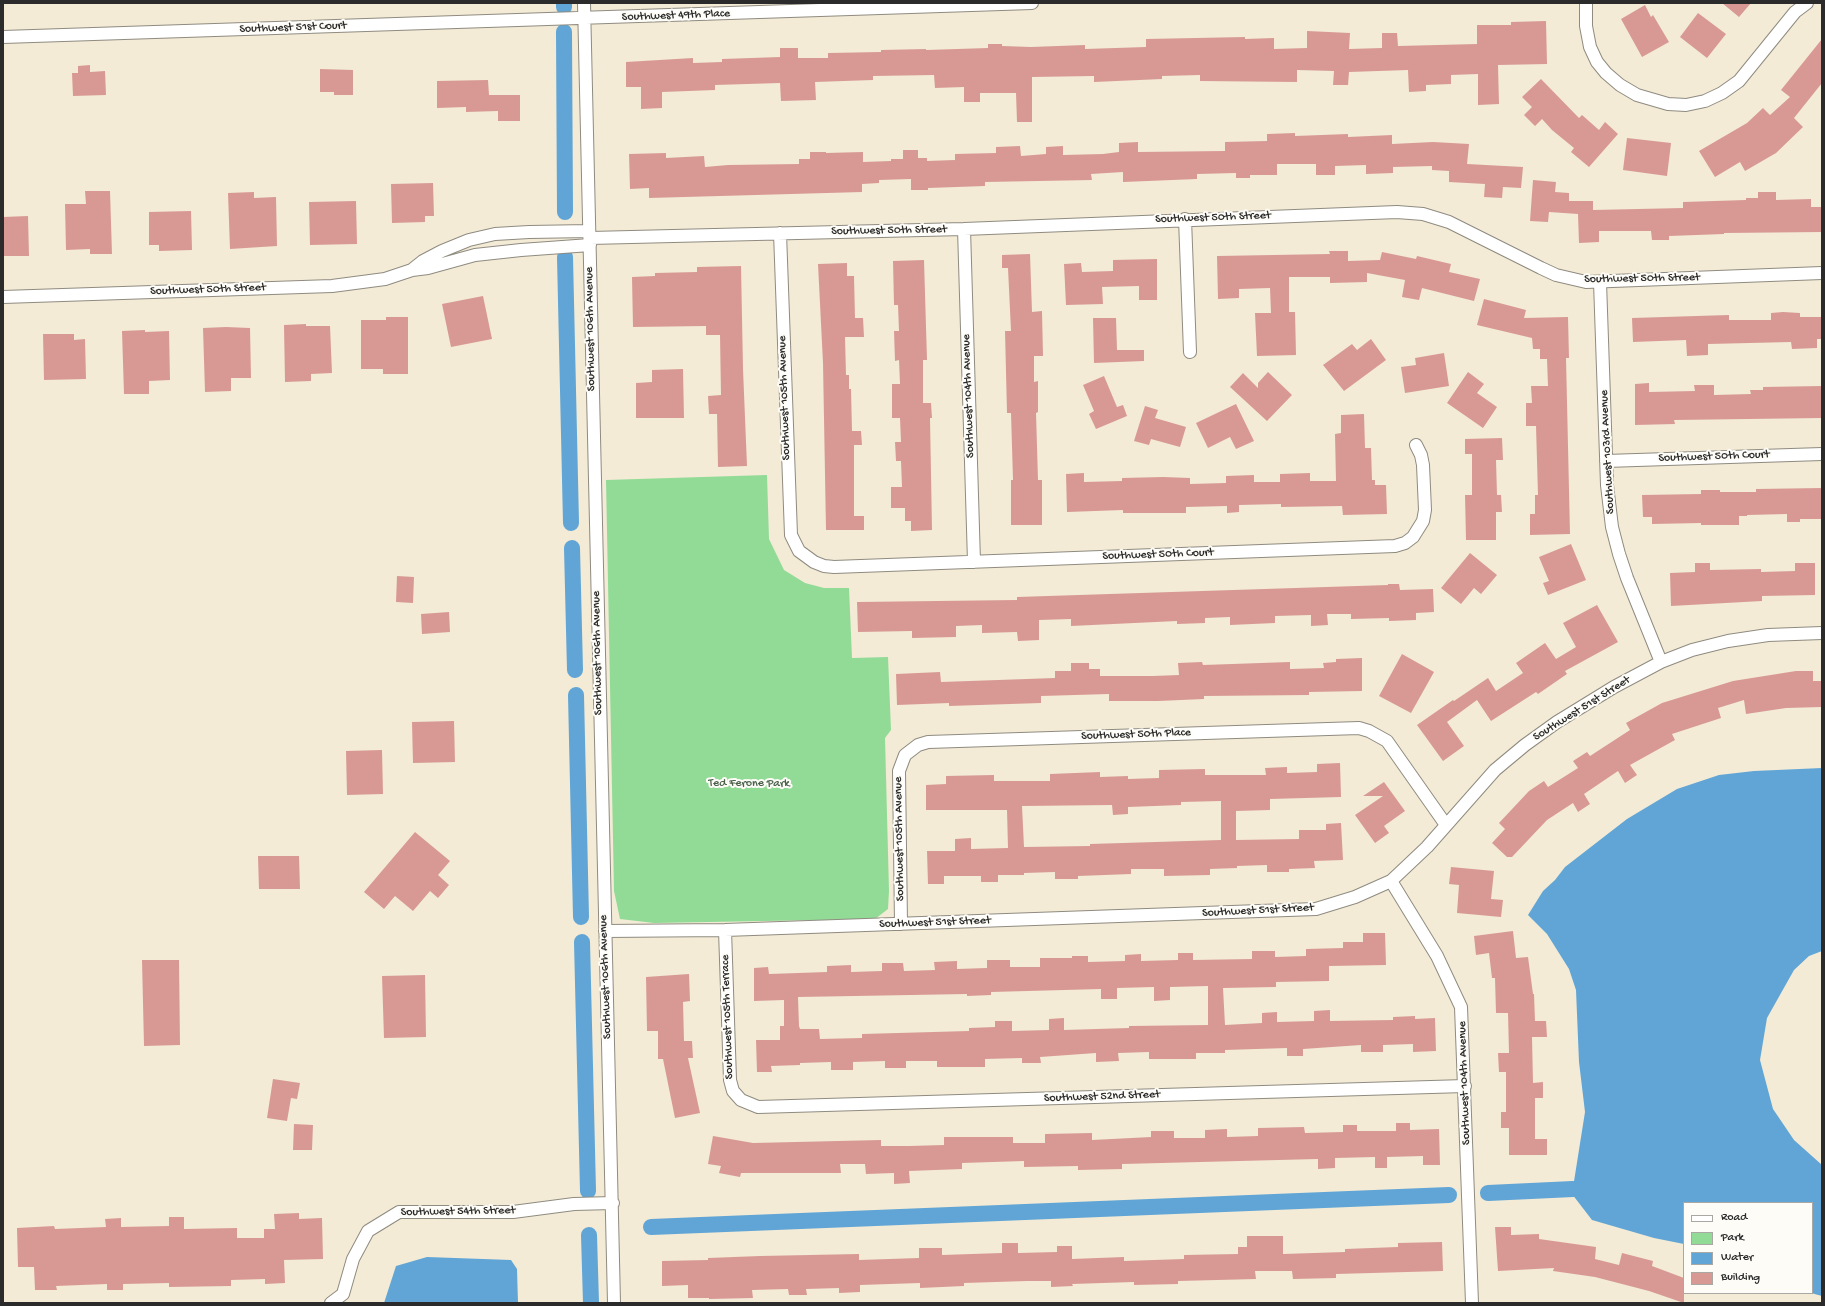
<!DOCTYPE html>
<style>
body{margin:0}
#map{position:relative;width:1825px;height:1306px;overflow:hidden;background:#f3ebd6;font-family:"Gochi Hand",sans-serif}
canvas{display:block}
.frame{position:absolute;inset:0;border:4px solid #2b2b2b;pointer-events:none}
.legend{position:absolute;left:1683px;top:1202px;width:130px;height:92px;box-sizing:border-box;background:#fdfcf7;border:1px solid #a9a8a5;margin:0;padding:5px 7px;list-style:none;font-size:12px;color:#2b2b2b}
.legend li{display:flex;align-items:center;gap:8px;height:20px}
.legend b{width:20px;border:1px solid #a9a8a5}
</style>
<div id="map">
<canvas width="1825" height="1306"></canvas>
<div class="frame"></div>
<ul class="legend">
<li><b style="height:5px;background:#fff"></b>Road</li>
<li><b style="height:11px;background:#91db97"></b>Park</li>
<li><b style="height:11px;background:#60a5d5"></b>Water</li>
<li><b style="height:11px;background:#d89994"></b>Building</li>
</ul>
</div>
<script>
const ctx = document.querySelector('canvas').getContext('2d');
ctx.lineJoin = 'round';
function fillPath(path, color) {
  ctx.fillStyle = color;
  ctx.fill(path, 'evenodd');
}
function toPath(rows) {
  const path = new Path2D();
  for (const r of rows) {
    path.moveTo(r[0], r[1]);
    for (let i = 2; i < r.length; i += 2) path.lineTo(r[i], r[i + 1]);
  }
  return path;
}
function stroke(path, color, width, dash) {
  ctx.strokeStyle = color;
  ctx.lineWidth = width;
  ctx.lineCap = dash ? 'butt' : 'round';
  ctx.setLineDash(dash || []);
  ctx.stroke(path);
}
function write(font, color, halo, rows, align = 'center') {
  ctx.font = font + ' "Gochi Hand",sans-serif';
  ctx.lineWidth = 4;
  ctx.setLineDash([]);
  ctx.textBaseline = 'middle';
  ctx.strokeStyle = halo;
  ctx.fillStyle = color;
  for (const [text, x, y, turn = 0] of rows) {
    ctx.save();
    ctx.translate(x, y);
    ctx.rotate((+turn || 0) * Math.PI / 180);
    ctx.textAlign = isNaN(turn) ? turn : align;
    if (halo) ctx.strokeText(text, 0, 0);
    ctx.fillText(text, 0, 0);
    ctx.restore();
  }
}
fillPath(toPath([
 [767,475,769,539,784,570,805,583,824,588,849,588,852,658,888,657,891,730,885,738,889,891,888,909,875,919,654,923,620,919,614,891,606,480]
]), '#91db97');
fillPath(toPath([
 [1822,768,1822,951,1809,956,1794,970,1767,1018,1760,1060,1773,1109,1794,1140,1822,1165,1822,1296,1811,1293,1812,1203,1684,1203,1684,1244,1654,1238,1592,1220,1572,1194,1585,1112,1579,1062,1576,990,1569,969,1547,934,1528,915,1543,891,1555,880,1565,867,1627,819,1677,789,1719,775,1754,771],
 [427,1257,511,1260,517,1269,518,1303,384,1303,396,1266]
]), '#60a5d5');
stroke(toPath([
 [564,3,564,7],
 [564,32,565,212],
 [565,257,571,523],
 [572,548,575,670],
 [576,695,581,917],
 [582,942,588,1191],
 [1488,1193,1573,1189],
 [651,1227,1449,1195],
 [589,1235,591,1303]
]), '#60a5d5', 16);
fillPath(toPath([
 [1722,3,1751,3,1739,17],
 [1645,5,1651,17,1653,15,1669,42,1642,57,1621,19],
 [1698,13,1726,34,1707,58,1680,37],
 [1546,21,1547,64,1498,65,1499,104,1478,105,1478,74,1451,75,1451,84,1426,85,1426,91,1409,92,1408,70,1349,72,1348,85,1333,85,1334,71,1297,70,1297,82,1200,81,1200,75,1162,76,1162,79,1094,82,1094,76,1032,77,1032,122,1017,122,1016,93,980,93,980,102,964,102,964,87,935,88,934,75,873,76,873,80,815,82,816,100,781,101,780,83,715,85,715,90,662,92,662,108,641,109,641,87,626,87,626,62,693,58,693,63,722,62,722,59,780,57,780,48,798,48,798,58,828,58,828,53,881,52,881,50,926,49,926,50,988,48,988,44,1002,44,1002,46,1031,47,1085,45,1085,49,1146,47,1146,39,1245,37,1245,39,1274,38,1274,49,1307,48,1307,31,1350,33,1349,49,1382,48,1382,33,1397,33,1398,46,1477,44,1477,25,1511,25,1511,22],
 [1822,39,1822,83,1794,118,1803,127,1776,153,1745,171,1740,162,1715,177,1699,151,1747,123,1763,108,1770,115,1790,97,1781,90],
 [90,65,90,72,105,71,106,95,73,96,72,73,78,73,78,66],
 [320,69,353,70,353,95,334,95,334,92,320,92],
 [1541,79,1579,118,1582,115,1599,130,1605,122,1618,134,1589,167,1571,152,1574,148,1552,130,1542,119,1535,126,1524,115,1532,107,1522,97],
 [488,80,489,95,520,95,520,121,498,121,498,111,466,112,466,107,437,108,437,81],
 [1295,133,1295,136,1348,134,1348,137,1392,135,1392,144,1433,142,1469,144,1467,164,1523,167,1521,188,1503,187,1502,198,1484,197,1485,184,1449,182,1449,171,1432,170,1432,166,1393,167,1393,173,1366,174,1366,165,1335,166,1335,175,1316,175,1316,164,1277,164,1277,175,1250,175,1250,178,1236,178,1236,173,1197,174,1197,179,1123,182,1123,172,1091,174,1092,180,985,182,985,186,928,188,928,190,911,190,911,179,879,180,879,183,862,184,862,192,649,198,649,188,630,189,629,154,666,153,666,158,704,156,705,167,728,165,799,164,799,159,810,159,810,152,826,152,826,153,863,152,863,162,891,161,891,159,903,159,903,150,918,150,918,158,927,158,927,161,955,160,955,154,996,153,996,147,1020,146,1021,156,1046,154,1046,147,1063,146,1063,155,1103,154,1119,152,1119,143,1138,142,1138,152,1225,151,1225,142,1267,141,1267,134],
 [1627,138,1671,143,1667,176,1623,170],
 [1533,180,1556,182,1555,192,1569,193,1569,201,1593,201,1593,210,1683,208,1683,202,1746,200,1746,198,1758,198,1758,192,1776,192,1776,200,1811,199,1811,207,1822,207,1822,232,1724,233,1724,234,1669,236,1669,240,1652,240,1651,231,1599,231,1599,242,1579,243,1578,214,1549,212,1548,222,1530,221],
 [433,183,434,216,425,216,425,222,392,223,391,184],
 [85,191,110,191,112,254,90,254,90,249,66,250,65,204,86,204],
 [254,192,254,198,276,197,277,246,230,249,228,193],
 [356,201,357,244,310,245,309,202],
 [191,211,192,250,159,251,159,245,149,245,149,212],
 [28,216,29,256,3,256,3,217],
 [1329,251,1348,251,1348,261,1380,260,1382,252,1416,259,1417,256,1451,264,1449,272,1480,279,1474,301,1422,288,1419,300,1402,297,1405,280,1367,273,1367,282,1330,283,1330,277,1289,277,1289,312,1295,312,1296,355,1257,356,1255,313,1271,313,1270,288,1239,289,1239,298,1218,299,1217,256,1330,254],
 [1030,254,1032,312,1042,311,1043,356,1034,356,1034,382,1038,381,1038,412,1036,413,1038,480,1042,480,1042,525,1011,525,1011,480,1013,480,1011,413,1007,413,1005,331,1011,331,1008,268,1002,268,1002,255],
 [1157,259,1157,300,1139,300,1139,286,1102,287,1103,304,1066,305,1064,264,1081,263,1082,272,1113,271,1113,260],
 [924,260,927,360,923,360,923,403,931,403,932,418,930,418,932,530,911,531,911,521,905,521,905,508,891,508,891,487,902,487,901,461,896,461,895,442,901,442,900,418,892,418,892,384,900,384,899,360,895,361,894,331,899,331,898,305,894,305,893,261],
 [847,263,847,276,854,276,855,318,863,318,864,337,845,337,846,375,849,375,849,389,851,389,852,431,861,431,862,445,854,445,854,516,864,516,864,530,826,530,823,363,818,264],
 [741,266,743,369,747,466,718,467,717,414,709,414,708,396,721,395,720,335,706,335,706,326,633,327,632,277,655,276,655,273,697,272,697,267],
 [483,296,492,339,451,347,442,304],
 [1484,299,1526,310,1524,318,1568,317,1569,358,1566,358,1570,534,1530,535,1530,514,1535,514,1535,495,1538,495,1536,426,1526,426,1526,403,1532,403,1531,386,1548,386,1547,359,1540,359,1540,349,1533,349,1532,338,1477,325],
 [1783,312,1800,313,1800,317,1822,317,1822,339,1817,339,1817,348,1792,349,1791,342,1708,344,1708,355,1687,356,1686,340,1633,342,1632,318,1729,315,1729,320,1771,320,1771,313],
 [386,317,408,317,408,374,383,374,383,369,361,369,361,320,386,320],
 [1093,318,1116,318,1117,350,1144,350,1144,361,1094,363],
 [306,324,306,326,330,326,332,373,311,374,311,381,285,382,284,325],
 [226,327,250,328,251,378,231,378,231,391,205,392,203,328],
 [145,330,145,332,169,331,170,380,149,381,149,394,124,394,122,331],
 [43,334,74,334,74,340,85,339,86,379,44,380],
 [1371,339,1386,360,1344,391,1323,365,1352,344,1357,350],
 [1444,353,1449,386,1405,393,1401,367,1416,365,1415,358],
 [683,369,684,418,636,418,636,383,652,382,652,370],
 [1268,372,1292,395,1267,421,1230,387,1243,373,1258,388,1258,383],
 [1468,372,1484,384,1477,393,1497,407,1483,428,1447,403],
 [1104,376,1117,407,1123,405,1127,416,1096,429,1089,414,1094,411,1083,385],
 [1649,383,1649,392,1695,391,1694,385,1714,385,1714,395,1751,394,1750,390,1763,390,1763,387,1822,386,1822,418,1674,420,1675,424,1635,425,1635,384],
 [1236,404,1254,441,1236,449,1230,437,1208,448,1196,423],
 [1145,406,1158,410,1155,418,1186,427,1180,447,1151,439,1149,445,1134,441],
 [1364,414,1365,448,1371,448,1372,480,1375,480,1375,485,1386,485,1387,514,1343,515,1342,506,1281,507,1281,504,1239,505,1239,512,1227,513,1227,506,1186,507,1186,513,1123,513,1123,510,1067,512,1066,474,1084,473,1084,482,1122,481,1122,478,1163,477,1190,478,1190,484,1226,483,1226,476,1254,475,1254,482,1280,482,1280,474,1310,473,1310,481,1336,481,1335,434,1341,433,1341,415],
 [1502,438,1503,460,1496,460,1497,495,1501,495,1502,512,1496,512,1496,540,1466,540,1465,495,1472,495,1472,454,1465,454,1465,439],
 [1822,488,1822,519,1800,519,1800,522,1787,522,1787,514,1747,515,1747,516,1739,516,1739,525,1701,525,1701,523,1652,524,1652,517,1643,517,1642,495,1701,494,1701,490,1720,490,1720,492,1756,492,1756,489],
 [1571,544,1586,580,1548,595,1543,583,1549,581,1539,557],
 [1470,553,1497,575,1481,594,1474,588,1461,604,1441,588],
 [1695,563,1710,563,1710,570,1761,569,1761,572,1795,571,1795,563,1815,563,1815,595,1762,596,1762,601,1671,606,1670,573,1695,572],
 [397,576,414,577,413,603,396,602],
 [1388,584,1399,584,1400,590,1433,589,1434,612,1416,613,1416,620,1389,621,1389,618,1351,619,1351,614,1327,614,1328,625,1311,626,1311,615,1275,616,1275,623,1230,625,1230,617,1205,618,1205,623,1177,624,1177,621,1071,626,1071,619,1039,620,1039,640,1018,641,1017,632,982,633,982,625,956,626,956,637,912,638,912,631,858,632,857,602,1017,600,1017,597,1388,585],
 [1597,605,1618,642,1565,671,1567,674,1538,694,1536,692,1491,721,1477,700,1447,722,1464,746,1443,761,1417,725,1453,700,1454,701,1488,678,1496,691,1523,673,1516,663,1545,643,1556,659,1576,647,1563,623],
 [449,612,450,632,422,634,421,614],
 [1402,654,1434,672,1411,713,1379,696],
 [1362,658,1362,691,1309,692,1309,695,1204,696,1204,699,1158,701,1109,701,1109,694,1041,696,1041,703,949,706,949,703,897,705,896,674,940,672,941,682,1055,678,1055,671,1071,671,1071,663,1089,663,1089,669,1100,669,1100,676,1153,676,1179,675,1178,663,1202,662,1203,665,1290,662,1290,669,1324,668,1323,663,1336,662,1336,659],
 [1796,671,1813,671,1813,681,1822,681,1822,707,1786,708,1746,714,1744,700,1718,708,1721,718,1672,734,1675,740,1630,765,1637,775,1625,783,1618,771,1584,794,1590,804,1578,812,1573,803,1547,820,1512,857,1507,857,1492,843,1505,829,1499,823,1529,791,1544,781,1548,787,1578,768,1573,761,1587,752,1590,756,1630,730,1626,723,1662,703,1733,681],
 [454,721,455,762,413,763,412,722],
 [382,750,383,794,347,795,346,751],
 [1340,763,1341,797,1270,799,1270,810,1236,811,1236,840,1299,839,1299,830,1326,830,1326,824,1341,823,1343,860,1314,861,1315,868,1289,869,1289,872,1267,872,1267,865,1237,866,1237,868,1210,869,1210,875,1164,876,1164,869,1131,869,1131,874,1078,876,1078,879,1055,879,1055,872,1024,873,1024,875,998,875,998,882,981,882,981,876,944,876,944,884,928,884,927,851,955,851,955,839,971,838,971,849,1008,848,1007,810,926,810,926,785,946,784,946,776,994,775,994,781,1050,781,1050,774,1100,772,1100,777,1128,776,1128,779,1159,778,1159,770,1205,769,1205,775,1266,775,1265,768,1287,767,1287,773,1317,772,1317,764],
 [1221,801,1221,840,1090,844,1090,846,1024,847,1022,806,1112,805,1113,815,1128,814,1128,807,1181,805,1181,802],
 [1384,782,1405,811,1384,826,1389,833,1375,843,1355,815,1383,796,1363,796],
 [415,832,450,861,438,875,449,885,438,898,430,891,413,911,395,896,384,909,364,892],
 [258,856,299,856,300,889,259,889],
 [1451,867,1494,871,1491,899,1503,900,1501,917,1457,913,1459,885,1449,884],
 [1513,931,1516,958,1528,957,1533,994,1534,994,1535,1021,1546,1021,1547,1037,1532,1037,1533,1083,1543,1082,1543,1098,1535,1098,1535,1139,1547,1139,1547,1155,1509,1155,1509,1128,1501,1128,1501,1112,1506,1112,1506,1072,1499,1072,1498,1053,1509,1053,1508,1013,1496,1013,1495,978,1492,978,1489,953,1476,955,1474,936],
 [1363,933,1385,933,1386,965,1329,966,1329,981,1276,982,1276,987,1223,988,1225,1025,1262,1023,1262,1013,1277,1012,1277,1022,1314,1021,1314,1011,1330,1010,1330,1021,1393,1020,1393,1017,1415,1016,1415,1019,1435,1018,1436,1051,1413,1052,1413,1044,1383,1045,1383,1052,1361,1052,1361,1045,1303,1049,1303,1056,1287,1056,1287,1048,1225,1050,1225,1053,1196,1053,1196,1059,1149,1059,1149,1052,1118,1053,1119,1061,1096,1062,1096,1053,1040,1057,1041,1063,1022,1063,1022,1058,985,1059,985,1067,937,1067,937,1061,906,1061,906,1068,885,1068,885,1061,853,1062,853,1070,831,1070,831,1062,800,1063,800,1065,771,1066,772,1072,757,1072,756,1040,780,1040,780,1026,784,1026,784,1000,754,1001,754,968,768,967,769,974,827,972,827,966,851,965,851,972,882,971,882,963,903,963,904,971,935,970,934,962,957,961,957,969,987,968,987,960,1010,960,1010,967,1040,967,1040,958,1072,958,1072,956,1088,956,1088,962,1125,961,1125,955,1141,954,1141,961,1178,960,1178,953,1193,953,1193,960,1252,959,1252,951,1275,951,1275,957,1306,956,1306,949,1343,948,1343,942,1363,942],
 [1208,986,1208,1025,1129,1026,1129,1028,1064,1030,1064,1018,1049,1019,1049,1030,1012,1031,1012,1021,995,1021,995,1027,969,1028,969,1031,862,1034,862,1038,820,1039,819,1029,800,1029,799,1026,798,997,967,994,967,996,991,995,991,992,1101,989,1101,999,1117,999,1117,988,1154,987,1154,1001,1170,1000,1170,987],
 [142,960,179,960,180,1045,144,1046],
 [689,974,690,1001,683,1002,684,1041,692,1041,693,1058,688,1058,700,1113,675,1118,663,1059,658,1059,658,1031,647,1031,646,977],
 [425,975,426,1037,384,1038,382,976],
 [273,1079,300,1083,297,1099,291,1098,287,1121,267,1118],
 [1396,1123,1410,1123,1410,1130,1439,1129,1440,1165,1423,1165,1423,1156,1387,1157,1387,1168,1375,1168,1375,1157,1335,1158,1335,1168,1318,1169,1318,1159,1122,1164,1122,1169,1078,1170,1078,1166,1024,1167,1024,1161,962,1163,962,1169,909,1171,910,1183,894,1184,894,1173,866,1174,865,1164,840,1164,841,1173,741,1173,740,1177,719,1173,721,1166,708,1164,713,1136,753,1143,881,1140,881,1146,909,1146,944,1145,944,1137,1013,1137,1013,1143,1045,1143,1045,1134,1092,1133,1092,1140,1151,1137,1151,1131,1174,1131,1174,1138,1205,1138,1205,1130,1227,1129,1227,1137,1258,1136,1258,1128,1304,1127,1305,1133,1343,1132,1343,1125,1357,1125,1357,1131,1396,1131],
 [294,1124,313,1125,312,1150,293,1150],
 [299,1213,299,1219,322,1218,323,1259,284,1260,285,1283,265,1284,265,1279,231,1280,231,1286,169,1287,169,1283,123,1284,123,1290,107,1290,107,1284,56,1286,57,1290,35,1290,34,1267,18,1267,17,1228,54,1226,55,1229,106,1227,105,1219,121,1218,121,1227,169,1226,169,1217,184,1217,184,1229,237,1228,237,1238,264,1238,264,1229,275,1229,274,1214],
 [1495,1227,1511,1227,1511,1235,1539,1234,1539,1239,1596,1247,1595,1259,1619,1265,1622,1253,1653,1261,1652,1266,1684,1278,1684,1303,1649,1291,1595,1277,1553,1271,1554,1268,1498,1271],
 [1247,1236,1283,1236,1283,1254,1345,1252,1345,1249,1398,1247,1398,1243,1442,1242,1443,1271,1336,1274,1336,1278,1293,1279,1292,1271,1255,1271,1256,1279,1178,1281,1178,1284,1134,1285,1134,1282,1072,1284,1073,1286,1051,1287,1051,1281,1027,1281,964,1283,964,1286,920,1288,920,1283,860,1285,860,1292,839,1293,839,1288,806,1289,807,1295,789,1295,788,1289,752,1290,753,1298,709,1299,709,1298,688,1298,688,1285,662,1286,662,1261,708,1260,708,1258,760,1256,859,1254,859,1260,919,1258,919,1248,942,1248,942,1255,1002,1253,1002,1243,1018,1243,1018,1253,1057,1252,1057,1246,1072,1246,1072,1259,1124,1257,1124,1261,1184,1259,1184,1255,1238,1254,1238,1247,1247,1247]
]), '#d89994');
const street = toPath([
 [584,3,614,1303],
 [1586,3,1586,26,1590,47,1597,62,1606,73,1620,85,1637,95,1668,104,1686,105,1705,101,1722,93,1739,81,1795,12,1807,3],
 [3,37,1032,3],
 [1185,219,1190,352],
 [964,229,974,562],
 [780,233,791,535,799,551,814,562,824,566,834,567,1395,546,1405,543,1413,537,1423,521,1425,510,1423,465,1421,455,1416,445],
 [590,238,964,229,1397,212,1423,214,1449,222,1541,268,1556,275,1586,282,1822,273],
 [413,269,423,261,442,251,469,240,495,234,529,232,589,231],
 [1600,282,1607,485,1612,527,1619,554,1627,578,1661,662],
 [3,297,332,286,385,279,412,270,428,268,475,255,521,250,590,245],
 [1606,461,1822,454],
 [1391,881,1437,956,1461,1007,1472,1303],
 [901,924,899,771,905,755,918,745,928,742,1359,728,1369,731,1387,741,1446,825],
 [725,930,730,1080,733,1091,741,1100,758,1107,1465,1086],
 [605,931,725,930,1316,909,1355,897,1391,881,1427,847,1495,770,1525,745,1557,722,1614,687,1661,662,1692,650,1728,641,1768,635,1822,633],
 [331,1303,343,1294,353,1259,368,1231,399,1212,513,1212,574,1204,613,1203]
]);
stroke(street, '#8f8b80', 14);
stroke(street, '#fff', 12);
write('12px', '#2b2b2b', '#fdfcf7', [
 ["Southwest 49th Place",676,16,-2],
 ["Southwest 51st Court",293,28,-2],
 ["Southwest 50th Street",1213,218,-2],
 ["Southwest 50th Street",889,231,-1],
 ["Southwest 50th Street",1642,279,-1],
 ["Southwest 50th Street",208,290,-2],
 ["Southwest 106th Avenue",591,329,-91],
 ["Southwest 104th Avenue",969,396,-92],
 ["Southwest 105th Avenue",785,398,-92],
 ["Southwest 103rd Avenue",1608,452,-93],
 ["Southwest 50th Court",1714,457,-2],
 ["Southwest 50th Court",1158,555,-2],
 ["Southwest 106th Avenue",598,653,-91],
 ["Southwest 51st Street",1582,709,-32],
 ["Southwest 50th Place",1136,735,-2],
 ["Southwest 105th Avenue",900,839,-91],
 ["Southwest 51st Street",1258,911,-3],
 ["Southwest 51st Street",935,923,-2],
 ["Southwest 106th Avenue",606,977,-92],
 ["Southwest 105th Terrace",728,1017,-92],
 ["Southwest 104th Avenue",1465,1083,-92],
 ["Southwest 52nd Street",1102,1097,-2],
 ["Southwest 54th Street",458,1212,-1]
]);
write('12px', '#4a604b', '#fdfcf7', [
 ["Ted Ferone Park",749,784]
]);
</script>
